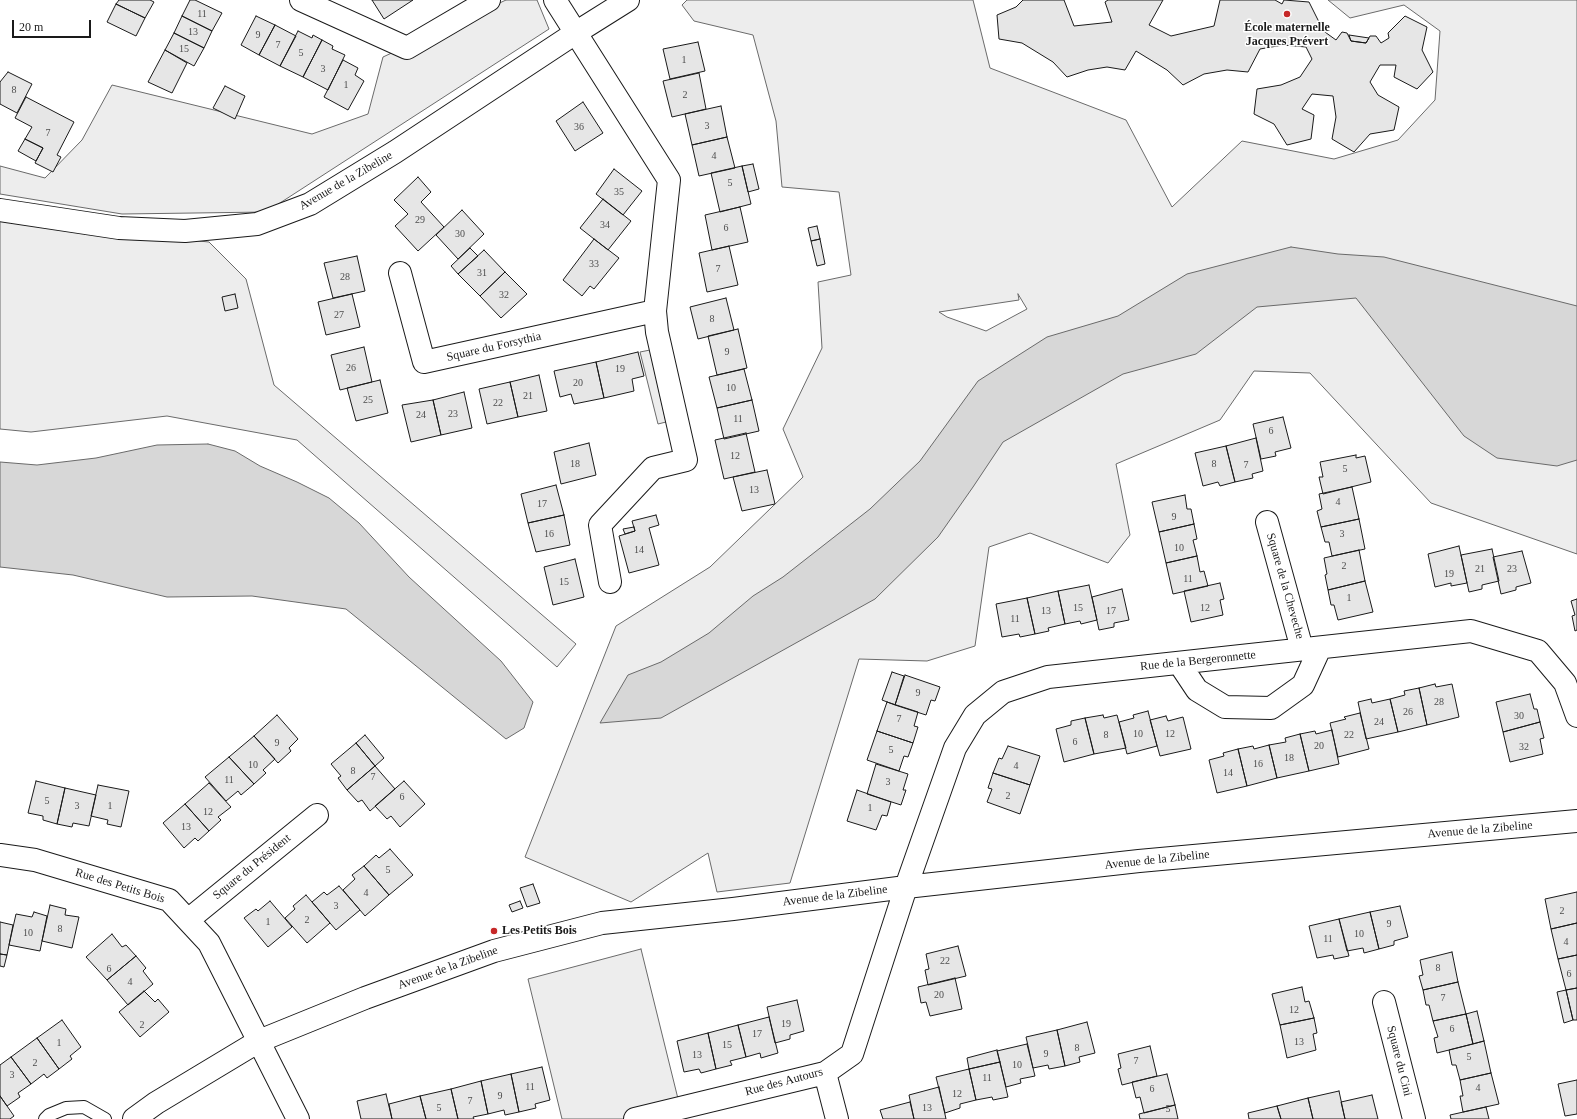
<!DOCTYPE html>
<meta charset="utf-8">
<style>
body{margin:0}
#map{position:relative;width:1577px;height:1119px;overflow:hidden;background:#fff;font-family:Georgia,serif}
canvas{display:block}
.scale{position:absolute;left:12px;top:20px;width:79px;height:18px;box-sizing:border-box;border:2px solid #1a1a1a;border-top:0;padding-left:5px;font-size:12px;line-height:14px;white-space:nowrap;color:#1a1a1a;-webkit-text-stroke:3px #fff;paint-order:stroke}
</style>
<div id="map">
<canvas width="1577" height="1119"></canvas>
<div class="scale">20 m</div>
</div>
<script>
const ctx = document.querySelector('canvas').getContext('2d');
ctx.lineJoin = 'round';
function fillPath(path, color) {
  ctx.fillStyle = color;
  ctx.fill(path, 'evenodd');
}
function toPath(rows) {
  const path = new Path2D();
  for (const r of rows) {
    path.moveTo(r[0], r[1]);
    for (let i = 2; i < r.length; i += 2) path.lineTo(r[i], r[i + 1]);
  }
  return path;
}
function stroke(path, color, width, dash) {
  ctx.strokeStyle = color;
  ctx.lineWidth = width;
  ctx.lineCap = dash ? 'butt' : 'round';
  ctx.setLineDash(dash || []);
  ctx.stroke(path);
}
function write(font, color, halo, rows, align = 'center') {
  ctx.font = font + ' Georgia,serif';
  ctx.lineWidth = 3;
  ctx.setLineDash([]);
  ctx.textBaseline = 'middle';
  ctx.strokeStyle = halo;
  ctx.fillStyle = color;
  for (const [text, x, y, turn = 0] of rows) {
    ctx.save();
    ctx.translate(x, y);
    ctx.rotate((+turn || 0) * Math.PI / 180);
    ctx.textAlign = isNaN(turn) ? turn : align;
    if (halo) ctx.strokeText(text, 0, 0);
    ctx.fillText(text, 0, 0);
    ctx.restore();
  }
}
const built = toPath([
 [506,0,537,0,549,29,266,212,122,214,0,194,0,166,45,178,82,140,112,85,312,134,368,114,383,57,506,0],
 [687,0,973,0,990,68,1126,120,1172,207,1242,141,1334,159,1398,140,1435,100,1440,31,1404,5,1350,18,1328,0,1577,0,1577,554,1431,503,1310,373,1254,371,1220,420,1116,464,1130,535,1108,563,1030,533,989,547,975,646,927,661,859,659,790,883,717,892,708,853,631,902,525,857,616,626,710,567,803,477,783,429,822,348,818,282,851,275,839,192,782,187,776,121,753,35,694,21,682,5,687,0],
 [1018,294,1027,309,986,331,947,317,939,312,1019,300,1018,294],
 [0,221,209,242,246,279,274,385,576,644,557,667,297,440,167,416,31,432,0,429,0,221],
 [650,350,666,422,658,424,640,352,650,350],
 [641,949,683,1119,562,1119,528,979,641,949]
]);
fillPath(built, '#ededed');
stroke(built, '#6a6a6a', 1);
const water = toPath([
 [1291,247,1338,254,1384,257,1577,306,1577,460,1557,466,1497,458,1464,436,1356,298,1257,307,1196,354,1123,374,1003,442,973,487,938,537,875,599,661,718,600,723,628,675,661,662,709,633,753,596,783,577,870,509,920,461,978,381,1047,337,1118,316,1187,274,1291,247],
 [208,444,235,451,260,466,297,482,329,498,359,523,409,577,501,661,533,702,524,728,506,739,346,609,252,596,167,597,73,575,0,567,0,462,37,465,96,458,157,445,208,444]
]);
fillPath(water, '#d7d7d7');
stroke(water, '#6a6a6a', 1);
const building = toPath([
 [119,0,150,0,154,2,145,18,116,4,119,0],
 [190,0,195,0,222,13,212,31,182,16,190,0],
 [372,0,413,0,384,19,372,0],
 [1023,0,1064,0,1074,26,1112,22,1105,2,1108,0,1163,0,1149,25,1171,36,1214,26,1220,0,1275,0,1282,4,1284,0,1309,2,1320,24,1318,27,1336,40,1342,32,1347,33,1351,41,1366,43,1370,36,1376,36,1381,43,1389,38,1388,33,1405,16,1427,27,1422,50,1433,72,1417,89,1394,77,1396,65,1380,65,1370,82,1378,95,1399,107,1394,130,1370,134,1354,152,1332,139,1336,117,1333,96,1312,94,1302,109,1314,115,1311,139,1287,145,1274,124,1254,114,1257,89,1281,85,1300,77,1312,59,1306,47,1283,45,1260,49,1248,72,1227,70,1204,74,1183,85,1167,70,1136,51,1125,70,1107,67,1088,70,1067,77,1053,62,1022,43,999,39,997,15,1016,7,1023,0],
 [116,4,145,18,136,36,107,22,116,4],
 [182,16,212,31,204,48,174,33,182,16],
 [256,16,275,25,259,55,241,45,256,16],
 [275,25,296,36,280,66,259,55,275,25],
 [298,31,312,38,313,35,322,40,303,77,280,66,298,31],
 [174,33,204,48,194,66,165,50,174,33],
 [1349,35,1369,38,1366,43,1351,41,1349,35],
 [322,40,333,46,332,49,345,55,328,90,303,77,322,40],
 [698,42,705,71,670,79,663,49,698,42],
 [165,50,187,63,172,93,148,82,165,50],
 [343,60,358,68,355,75,364,81,348,110,324,97,343,60],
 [8,72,32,84,17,113,0,104,0,82,8,72],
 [699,73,706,109,672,117,663,81,699,73],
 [225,86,245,96,235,119,213,108,225,86],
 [26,97,74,122,57,155,61,157,53,172,35,163,43,148,25,139,32,127,15,118,26,97],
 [583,102,603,133,575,151,556,121,583,102],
 [721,106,727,137,692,145,685,114,721,106],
 [727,137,735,168,699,176,692,145,727,137],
 [25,139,43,148,36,161,18,151,25,139],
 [753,164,759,189,748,192,742,166,753,164],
 [742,166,751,204,720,212,711,173,742,166],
 [614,169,642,191,623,215,596,194,614,169],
 [418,177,431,192,421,202,444,227,418,251,395,226,408,214,394,200,418,177],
 [603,199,631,221,608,250,580,228,603,199],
 [740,207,748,242,712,250,705,215,740,207],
 [462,210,484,234,458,259,436,235,462,210],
 [817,226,820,239,811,241,808,228,817,226],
 [594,239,619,258,594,289,590,286,582,296,563,280,594,239],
 [820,239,825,264,817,266,811,241,820,239],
 [729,246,738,285,707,292,699,253,729,246],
 [470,248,478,256,458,274,451,266,470,248],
 [484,250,505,272,480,296,458,274,484,250],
 [357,256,365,291,333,298,324,263,357,256],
 [505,272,527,294,501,318,480,296,505,272],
 [235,294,238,308,225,311,222,297,235,294],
 [352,294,360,327,326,335,318,302,352,294],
 [726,298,734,330,698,339,690,307,726,298],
 [738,329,747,368,717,375,708,336,738,329],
 [364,347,372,382,340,390,331,355,364,347],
 [638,352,644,376,632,379,634,391,604,398,596,362,638,352],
 [596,362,604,398,574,404,571,394,560,397,554,371,596,362],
 [744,369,752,400,717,408,709,377,744,369],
 [539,375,547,411,518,417,510,382,539,375],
 [380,380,388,413,356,421,347,388,380,380],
 [510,382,518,417,487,424,479,389,510,382],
 [464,392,472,428,441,435,433,400,464,392],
 [433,400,441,435,411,442,402,405,433,400],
 [752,400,759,431,724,439,717,408,752,400],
 [1283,417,1291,448,1275,452,1276,456,1261,459,1253,424,1283,417],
 [746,433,755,472,724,479,715,440,746,433],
 [1256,438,1263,471,1252,474,1253,478,1235,482,1226,446,1256,438],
 [589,443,596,475,561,484,554,452,589,443],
 [1226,446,1235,482,1220,486,1218,482,1203,486,1195,453,1226,446],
 [1356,455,1356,458,1365,456,1371,482,1323,494,1319,477,1323,477,1320,462,1356,455],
 [767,470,775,504,742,511,733,477,767,470],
 [556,485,564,515,528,523,521,494,556,485],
 [1352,487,1359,519,1321,527,1317,511,1322,509,1319,494,1352,487],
 [1185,495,1187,509,1191,509,1194,524,1159,532,1152,502,1185,495],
 [564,515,570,545,536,552,528,523,564,515],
 [656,515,659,525,649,528,659,565,629,573,619,536,635,531,632,521,656,515],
 [1359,519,1365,549,1332,556,1329,542,1325,542,1321,527,1359,519],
 [1194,524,1197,539,1193,540,1197,556,1166,563,1159,532,1194,524],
 [634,527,635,531,625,534,623,529,634,527],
 [1459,546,1467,583,1451,586,1451,583,1435,587,1428,554,1459,546],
 [1492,549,1499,581,1482,585,1482,589,1469,592,1461,555,1492,549],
 [1359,550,1365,581,1328,590,1325,575,1327,574,1324,558,1359,550],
 [1522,551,1531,583,1516,587,1516,590,1501,594,1493,557,1522,551],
 [1197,556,1200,572,1204,571,1208,586,1173,594,1166,563,1197,556],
 [575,559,584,597,553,605,544,567,575,559],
 [1365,581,1373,612,1338,620,1334,605,1331,605,1328,590,1365,581],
 [1220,583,1224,599,1220,600,1223,615,1191,622,1184,591,1220,583],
 [1089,585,1097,620,1081,624,1080,621,1065,624,1058,591,1089,585],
 [1122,589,1129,620,1114,623,1114,627,1099,630,1092,597,1122,589],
 [1058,591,1065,624,1048,628,1049,631,1035,634,1027,598,1058,591],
 [1027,598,1035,634,1020,637,1019,634,1002,637,996,604,1027,598],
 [1577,599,1577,630,1575,631,1572,616,1575,615,1571,601,1577,599],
 [892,672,904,676,895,705,882,700,892,672],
 [905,675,940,687,935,701,931,700,926,715,895,705,905,675],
 [1435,684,1436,687,1452,684,1459,717,1427,725,1419,688,1435,684],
 [1419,688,1427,725,1398,732,1390,699,1405,695,1404,691,1419,688],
 [1530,694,1534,709,1537,709,1540,722,1503,732,1496,702,1530,694],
 [1371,699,1372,703,1390,699,1398,732,1366,739,1358,702,1371,699],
 [887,702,918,712,914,726,918,727,913,743,877,731,887,702],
 [1148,711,1157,746,1127,754,1119,722,1134,718,1133,715,1148,711],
 [1360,713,1369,749,1338,757,1330,723,1346,719,1344,717,1360,713],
 [277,715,298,739,289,748,291,751,278,763,254,736,277,715],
 [1103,715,1104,718,1117,715,1126,748,1094,754,1085,718,1103,715],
 [1166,716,1168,721,1183,717,1191,749,1160,756,1150,720,1166,716],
 [1085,718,1094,754,1064,762,1056,729,1071,725,1071,721,1085,718],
 [1540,722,1544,738,1540,739,1543,754,1510,762,1503,732,1540,722],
 [1332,730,1339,764,1309,771,1300,734,1315,731,1316,734,1332,730],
 [877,731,913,743,908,757,904,756,899,771,867,760,877,731],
 [1300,734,1309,771,1277,778,1269,745,1286,742,1285,738,1300,734],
 [365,735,384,758,375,766,356,743,365,735],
 [254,736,275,759,263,770,266,773,254,784,229,757,254,736],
 [356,743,375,766,347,790,338,778,341,776,331,764,356,743],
 [1269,745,1277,778,1247,786,1238,749,1253,746,1254,749,1269,745],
 [1008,746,1040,756,1030,785,993,773,999,758,1002,759,1008,746],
 [1238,749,1247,786,1217,793,1209,760,1224,756,1223,753,1238,749],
 [229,757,254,784,241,795,238,791,226,801,205,777,229,757],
 [876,764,908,774,903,790,906,790,901,805,867,794,876,764],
 [375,766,395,789,370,811,362,800,358,802,347,790,375,766],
 [993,773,1030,785,1020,814,987,802,992,789,988,788,993,773],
 [36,781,65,788,57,824,43,820,43,816,28,813,36,781],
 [404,781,425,804,400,827,391,816,387,819,375,806,404,781],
 [209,783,231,807,218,817,221,820,209,831,185,804,209,783],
 [98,785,129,791,121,827,107,824,108,820,91,816,98,785],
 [65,788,96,795,89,826,73,823,72,827,57,824,65,788],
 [857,790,891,802,887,816,882,815,876,830,847,821,857,790],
 [185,804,209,831,198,841,195,838,184,848,163,823,185,804],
 [390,849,413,875,389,895,364,866,376,855,379,858,390,849],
 [364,866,389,895,365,916,343,890,355,879,352,875,364,866],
 [533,884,540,903,527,907,520,888,533,884],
 [339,886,360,910,336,930,312,902,324,892,327,895,339,886],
 [1577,892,1577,923,1551,929,1545,899,1577,892],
 [306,895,330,923,307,943,285,918,295,909,293,906,306,895],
 [270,901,292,927,268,947,244,918,256,909,258,911,270,901],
 [520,901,523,908,512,912,509,905,520,901],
 [50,905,66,909,65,915,79,917,72,948,42,941,50,905],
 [1400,906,1408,937,1394,941,1394,945,1379,949,1370,912,1400,906],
 [34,912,47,916,40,951,9,945,16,914,32,917,34,912],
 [1370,912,1379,949,1364,953,1363,948,1347,951,1339,919,1370,912],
 [1339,919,1349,956,1334,959,1333,955,1317,958,1309,926,1339,919],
 [0,922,13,925,7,955,0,954,0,922],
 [1577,923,1577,955,1558,959,1551,929,1577,923],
 [112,934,122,947,126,945,136,956,107,980,86,957,112,934],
 [958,946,966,976,928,985,925,970,929,969,926,954,958,946],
 [1452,952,1458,982,1423,990,1419,976,1423,975,1420,960,1452,952],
 [0,954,7,955,4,967,0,966,0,954],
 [1577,955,1577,988,1566,990,1558,959,1577,955],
 [136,956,146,968,143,971,153,984,128,1005,107,980,136,956],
 [955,978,962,1009,930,1016,926,1002,921,1003,918,987,955,978],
 [1458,982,1466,1014,1433,1021,1429,1005,1426,1005,1423,990,1458,982],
 [1302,987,1305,1002,1309,1001,1314,1018,1280,1025,1272,994,1302,987],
 [1577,988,1577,1020,1573,1020,1566,990,1577,988],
 [1566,990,1573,1020,1564,1023,1557,992,1566,990],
 [144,991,155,1002,158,999,169,1012,140,1037,119,1012,144,991],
 [797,1000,804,1031,790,1035,790,1039,775,1043,767,1007,797,1000],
 [1477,1011,1484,1041,1473,1044,1466,1014,1477,1011],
 [1466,1014,1473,1044,1437,1053,1434,1038,1438,1037,1433,1021,1466,1014],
 [769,1017,778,1053,761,1058,760,1053,746,1057,738,1025,769,1017],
 [1314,1018,1317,1033,1313,1034,1316,1050,1287,1058,1280,1025,1314,1018],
 [62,1020,81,1047,70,1056,72,1059,59,1069,37,1038,62,1020],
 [1087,1022,1095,1053,1079,1057,1080,1062,1065,1066,1057,1030,1087,1022],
 [738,1025,746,1057,730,1061,732,1065,716,1069,708,1033,738,1025],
 [1057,1030,1065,1066,1049,1069,1048,1065,1033,1068,1026,1037,1057,1030],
 [708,1033,716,1069,701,1073,699,1069,684,1072,677,1041,708,1033],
 [37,1038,59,1069,47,1078,44,1074,31,1084,11,1057,37,1038],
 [1484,1041,1491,1073,1460,1080,1456,1065,1452,1065,1449,1050,1484,1041],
 [1027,1044,1035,1076,1020,1079,1021,1083,1006,1087,997,1051,1027,1044],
 [1150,1046,1157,1076,1122,1085,1118,1069,1121,1068,1118,1054,1150,1046],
 [997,1050,1000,1062,969,1069,967,1058,997,1050],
 [11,1057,31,1084,18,1093,20,1097,7,1106,0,1096,0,1065,11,1057],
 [1000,1062,1008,1097,993,1100,992,1097,976,1100,969,1069,1000,1062],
 [542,1067,550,1100,535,1104,536,1108,519,1112,511,1074,542,1067],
 [969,1069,976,1100,960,1104,960,1108,945,1113,936,1077,969,1069],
 [1491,1073,1499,1104,1463,1112,1460,1096,1463,1096,1460,1080,1491,1073],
 [511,1074,519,1112,505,1115,504,1110,488,1114,481,1081,511,1074],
 [1167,1074,1175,1105,1144,1113,1140,1097,1136,1098,1132,1082,1167,1074],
 [1577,1080,1577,1114,1565,1116,1558,1084,1577,1080],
 [481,1081,488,1114,473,1117,474,1119,458,1119,451,1089,481,1081],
 [939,1087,946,1119,914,1119,909,1095,939,1087],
 [451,1089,458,1119,426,1119,420,1096,451,1089],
 [1339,1091,1345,1119,1313,1119,1308,1098,1339,1091],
 [386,1094,392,1119,361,1119,357,1101,386,1094],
 [1372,1095,1378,1119,1345,1119,1341,1102,1372,1095],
 [0,1096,14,1116,10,1119,0,1119,0,1096],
 [420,1096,426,1119,392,1119,389,1104,420,1096],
 [1308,1098,1313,1119,1281,1119,1277,1106,1308,1098],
 [910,1102,914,1119,883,1119,880,1110,910,1102],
 [1175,1105,1178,1119,1140,1119,1139,1114,1175,1105],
 [1277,1106,1281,1119,1249,1119,1248,1113,1277,1106],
 [1486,1107,1489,1119,1451,1119,1450,1115,1486,1107]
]);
fillPath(building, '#e6e6e6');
stroke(building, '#1a1a1a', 1);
const lane = toPath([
 [45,1119,49,1115,66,1108,84,1107,105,1119]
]);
const street = toPath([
 [301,0,407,48,489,0],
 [555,0,669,180,655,311,657,332,686,460,653,468,600,525,610,582],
 [0,210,119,228,185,231,257,224,310,204,395,152,577,32,628,0],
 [400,273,424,362,655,311],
 [1267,522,1302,649],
 [1179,663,1197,690,1225,707,1271,708,1303,685,1320,648],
 [0,855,35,860,169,900,209,943,298,1119],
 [188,920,317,815],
 [1384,1002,1414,1119],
 [825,1073,837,1119],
 [134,1119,156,1103,259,1041,365,998,494,951,602,923,733,909,906,887,1139,861,1577,821],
 [635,1119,825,1073,852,1054,906,887,955,748,975,715,1003,692,1048,677,1471,631,1538,651,1565,683,1577,716]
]);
stroke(lane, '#1a1a1a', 14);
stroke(street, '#1a1a1a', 24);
stroke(lane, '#fff', 12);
stroke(street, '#fff', 22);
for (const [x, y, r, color] of [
 [1287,14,4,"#c62828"],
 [494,931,4,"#c62828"]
]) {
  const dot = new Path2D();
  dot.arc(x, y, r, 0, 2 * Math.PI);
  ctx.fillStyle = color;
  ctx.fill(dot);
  stroke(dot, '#fff', 1.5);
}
write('10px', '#4d4d4d', null, [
 ["11",202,14],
 ["13",193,32],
 ["9",258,35],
 ["7",278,45],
 ["15",184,49],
 ["5",301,53],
 ["1",684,60],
 ["3",323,69],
 ["1",346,85],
 ["8",14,90],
 ["2",685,95],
 ["3",707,126],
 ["36",579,127],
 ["7",48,133],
 ["4",714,156],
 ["5",730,183],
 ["35",619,192],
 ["29",420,220],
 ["34",605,225],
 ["6",726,228],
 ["30",460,234],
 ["33",594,264],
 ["7",718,269],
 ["31",482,273],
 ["28",345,277],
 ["32",504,295],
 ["27",339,315],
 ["8",712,319],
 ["9",727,352],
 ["26",351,368],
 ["19",620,369],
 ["20",578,383],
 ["10",731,388],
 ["21",528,396],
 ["25",368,400],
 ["22",498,403],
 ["23",453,414],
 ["24",421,415],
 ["11",738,419],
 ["6",1271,431],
 ["12",735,456],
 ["18",575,464],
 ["8",1214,464],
 ["7",1246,465],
 ["5",1345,469],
 ["13",754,490],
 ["4",1338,502],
 ["17",542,504],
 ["9",1174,517],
 ["16",549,534],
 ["3",1342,534],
 ["10",1179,548],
 ["14",639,550],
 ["2",1344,566],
 ["21",1480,569],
 ["23",1512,569],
 ["19",1449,574],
 ["11",1188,579],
 ["15",564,582],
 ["1",1349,598],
 ["15",1078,608],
 ["12",1205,608],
 ["13",1046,611],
 ["17",1111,611],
 ["11",1015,619],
 ["9",918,693],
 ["28",1439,702],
 ["26",1408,712],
 ["30",1519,716],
 ["7",899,719],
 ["24",1379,722],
 ["10",1138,734],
 ["12",1170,734],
 ["8",1106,735],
 ["22",1349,735],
 ["6",1075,742],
 ["9",277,743],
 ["20",1319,746],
 ["32",1524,747],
 ["5",891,750],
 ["18",1289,758],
 ["16",1258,764],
 ["10",253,765],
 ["4",1016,766],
 ["8",353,771],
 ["14",1228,773],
 ["7",373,777],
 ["11",229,780],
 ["3",888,782],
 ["2",1008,796],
 ["6",402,797],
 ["5",47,801],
 ["3",77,806],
 ["1",110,806],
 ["1",870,808],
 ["12",208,812],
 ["13",186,827],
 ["5",388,870],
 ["4",366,893],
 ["3",336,906],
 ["2",1562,911],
 ["2",307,920],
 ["1",268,922],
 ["9",1389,924],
 ["8",60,929],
 ["10",28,933],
 ["10",1359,934],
 ["11",1328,939],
 ["4",1566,942],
 ["22",945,961],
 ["8",1438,968],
 ["6",109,969],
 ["6",1569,974],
 ["4",130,982],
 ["20",939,995],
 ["7",1443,998],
 ["12",1294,1010],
 ["19",786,1024],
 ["2",142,1025],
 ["6",1452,1029],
 ["17",757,1034],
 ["13",1299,1042],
 ["1",59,1043],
 ["15",727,1045],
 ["8",1077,1048],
 ["9",1046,1054],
 ["13",697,1055],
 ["5",1469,1057],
 ["7",1136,1061],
 ["2",35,1063],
 ["10",1017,1065],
 ["3",12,1075],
 ["11",987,1078],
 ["11",530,1087],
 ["4",1478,1088],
 ["6",1152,1089],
 ["12",957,1094],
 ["9",500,1096],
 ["7",470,1101],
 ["5",439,1108],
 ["13",927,1108],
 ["5",1168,1109]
]);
write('bold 12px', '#1a1a1a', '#fff', [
 ["École maternelle",1287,28],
 ["Jacques Prévert",1287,42],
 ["Les Petits Bois",502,931,"left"]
]);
write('12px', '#1a1a1a', '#fff', [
 ["Avenue de la Zibeline",346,181,-30],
 ["Square du Forsythia",494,347,-13],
 ["Square de la Cheveche",1285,586,74],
 ["Rue de la Bergeronnette",1198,661,-6],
 ["Avenue de la Zibeline",1480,830,-5],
 ["Avenue de la Zibeline",1157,860,-6],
 ["Square du Président",252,867,-39],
 ["Rue des Petits Bois",120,886,17],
 ["Avenue de la Zibeline",835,896,-7],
 ["Avenue de la Zibeline",448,968,-20],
 ["Square du Cini",1399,1061,76],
 ["Rue des Autours",784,1082,-15]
]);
</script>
